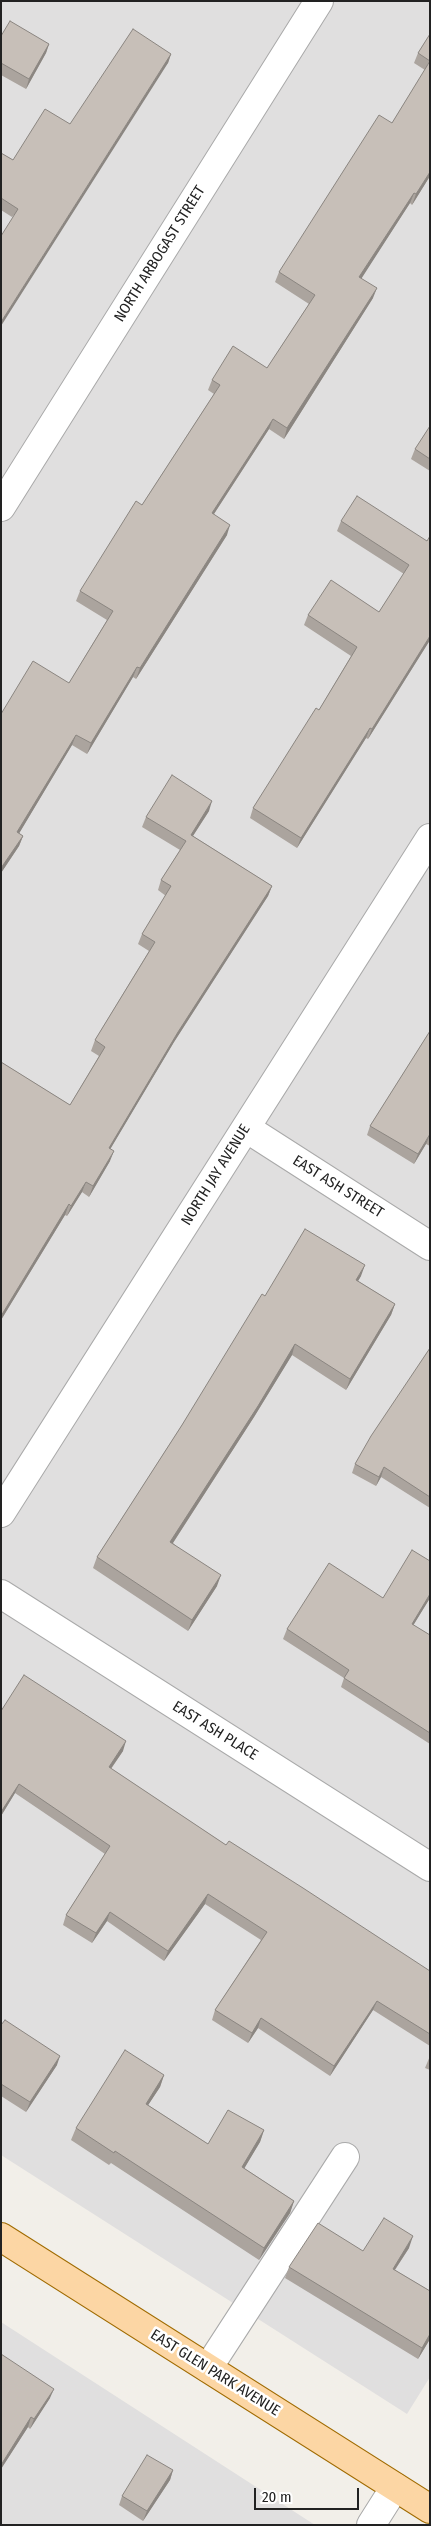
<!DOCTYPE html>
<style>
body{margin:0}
#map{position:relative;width:431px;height:2526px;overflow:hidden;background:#f2efe9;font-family:"Fira Sans Condensed",sans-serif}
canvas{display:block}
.frame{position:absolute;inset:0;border:2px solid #222;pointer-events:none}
.scale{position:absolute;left:254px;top:2488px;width:105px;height:22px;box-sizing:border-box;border:2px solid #222;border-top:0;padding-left:6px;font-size:15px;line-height:18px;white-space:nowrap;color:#222;-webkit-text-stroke:4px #fff;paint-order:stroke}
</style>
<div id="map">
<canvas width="431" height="2526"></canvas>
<div class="frame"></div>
<div class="scale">20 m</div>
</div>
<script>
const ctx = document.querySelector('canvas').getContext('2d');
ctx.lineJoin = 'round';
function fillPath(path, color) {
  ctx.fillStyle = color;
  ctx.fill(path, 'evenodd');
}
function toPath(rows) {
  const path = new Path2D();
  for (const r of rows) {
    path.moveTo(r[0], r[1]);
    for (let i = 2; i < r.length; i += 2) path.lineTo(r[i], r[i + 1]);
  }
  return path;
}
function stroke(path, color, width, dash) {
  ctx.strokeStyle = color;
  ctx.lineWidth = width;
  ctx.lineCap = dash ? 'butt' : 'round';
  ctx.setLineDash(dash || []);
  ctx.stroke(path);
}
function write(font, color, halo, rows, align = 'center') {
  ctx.font = font + ' "Fira Sans Condensed",sans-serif';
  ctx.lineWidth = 5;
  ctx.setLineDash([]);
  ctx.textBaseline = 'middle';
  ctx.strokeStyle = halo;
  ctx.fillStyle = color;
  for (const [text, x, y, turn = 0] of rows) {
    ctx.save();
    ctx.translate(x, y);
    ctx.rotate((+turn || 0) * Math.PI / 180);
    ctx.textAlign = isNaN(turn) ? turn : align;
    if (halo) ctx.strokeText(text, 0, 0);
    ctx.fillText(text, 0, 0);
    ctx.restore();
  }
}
fillPath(toPath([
 [1,1,430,1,430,2377,407,2414,1,2155],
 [1,2322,315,2525,1,2525]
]), '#e0dfdf');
const minor = toPath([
 [1,507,319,1],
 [246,1128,430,1246],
 [1,1513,430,838],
 [1,1594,430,1867],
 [208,2368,345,2157],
 [371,2525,395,2487]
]);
const major = toPath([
 [1,2237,430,2509]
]);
stroke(minor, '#a9a9a9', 30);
stroke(major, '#a06b00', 30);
stroke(minor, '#fff', 28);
stroke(major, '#fcd6a4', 28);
fillPath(toPath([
 [430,34,430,176,412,205,410,203,361,278,373,298,284,439,269,429,214,514,227,535,136,679,133,677,87,754,72,745,19,833,23,836,19,846,1,873,69,683,107,620,76,601,80,591,142,505,214,394,208,390,212,380,267,368,309,304,275,282,279,272,392,123,425,70,414,63,418,53],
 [1,36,49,44,46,53,26,89,1,75],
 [171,54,168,63,12,217,1,210,1,153,13,160,70,124],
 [430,426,430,471,411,459,415,449],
 [341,521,427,541,430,640,368,739,366,738,297,848,250,818,253,808,319,710,351,656,304,625,308,615,379,612,404,574,337,531],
 [209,811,193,836,272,886,268,896,174,1042,110,1149,110,1161,89,1197,82,1192,67,1216,65,1215,1,1320,1,1062,70,1105,99,1056,91,1051,95,1040,149,951,138,944,142,934,166,896,158,890,161,880,180,850,142,827,146,817],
 [430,1031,430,1146,426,1144,414,1164,367,1135,370,1126],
 [361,1276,358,1281,395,1304,391,1315,346,1390,292,1355,254,1417,173,1543,217,1586,188,1631,93,1568,97,1557,265,1296],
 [430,1348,430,1508,381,1477,376,1486,352,1473,355,1464],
 [430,1561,430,1598,413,1625,430,1635,430,1744,341,1687,344,1678,283,1639,287,1629,383,1598],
 [1,1711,123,1751,111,1769,226,1845,430,1971,430,2046,373,2010,330,2076,258,2028,248,2043,212,2020,215,2010,261,1940,205,1904,164,1961,107,1921,92,1943,63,1925,66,1915,105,1854,15,1793,1,1816],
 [1,2025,57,2065,26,2112,1,2096],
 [430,2056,430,2070,425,2068],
 [164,2075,160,2087,148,2105,208,2144,264,2130,260,2142,244,2168,294,2201,290,2213,259,2260,111,2163,109,2165,71,2140,76,2128],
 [409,2248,395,2270,430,2291,430,2339,418,2359,285,2278,289,2267,363,2251],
 [1,2354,50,2398,30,2429,28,2427,1,2469],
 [173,2470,170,2480,143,2521,119,2505,122,2496]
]), '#aba49e');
fillPath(toPath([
 [49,44,46,53,26,89,29,79],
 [171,54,168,63,1,326,1,322],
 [430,172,430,176,412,205,416,194],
 [414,193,410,203,356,287,359,277],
 [377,288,373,298,284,439,287,428],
 [273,419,269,429,208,523,212,513],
 [230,525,227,535,136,679,140,668],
 [430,636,430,640,368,739,372,729],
 [137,667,133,677,87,754,91,743],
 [370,728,366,738,297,848,301,838],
 [76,735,72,745,14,842,17,832],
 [212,801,209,811,187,845,191,835],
 [23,836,19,846,1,873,1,868],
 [272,886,268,896,174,1042,105,1158,109,1148,178,1032],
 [430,1135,426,1144,414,1164,418,1154],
 [114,1151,110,1161,89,1197,93,1186],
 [86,1182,82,1192,67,1216,71,1206],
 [69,1204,65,1215,1,1320,1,1316],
 [365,1265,361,1276,352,1291,356,1280],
 [395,1304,391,1315,346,1390,350,1379],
 [295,1344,292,1355,254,1417,167,1552,170,1542],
 [384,1467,381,1477,376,1486,379,1477],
 [221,1575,217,1586,188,1631,192,1620],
 [430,1594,430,1598,408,1634,412,1624],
 [126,1741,123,1751,105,1777,109,1767],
 [19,1784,15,1793,1,1816,1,1812],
 [208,1894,205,1904,164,1961,168,1951],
 [110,1912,107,1921,92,1943,96,1933],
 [377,2001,373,2010,330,2076,334,2066],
 [261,2018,258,2028,248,2043,252,2033],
 [60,2056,57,2065,26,2112,30,2102],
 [164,2075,160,2087,141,2116,146,2104],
 [264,2130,260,2142,238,2179,242,2167],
 [294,2201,290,2213,259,2260,264,2248],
 [413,2236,409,2248,388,2280,393,2269],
 [430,2334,430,2339,418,2359,422,2348],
 [54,2389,50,2398,30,2429,34,2419],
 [31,2417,28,2427,1,2469,1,2465],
 [173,2470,170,2480,143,2521,147,2511]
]), '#8b8681');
const building = toPath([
 [10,21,49,44,29,79,1,63,1,36,10,21],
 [133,29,171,54,1,322,1,236,18,209,1,198,1,153,13,160,45,109,70,124,133,29],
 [430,34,430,61,418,53,430,34],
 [430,61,430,172,416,194,414,193,359,277,377,288,287,428,273,419,212,513,230,525,140,668,137,667,91,743,76,735,17,832,23,836,1,868,1,714,33,661,69,683,113,611,80,591,136,501,142,505,220,385,212,380,233,346,267,368,315,295,279,272,379,115,392,123,430,61],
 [430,426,430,459,415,449,430,426],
 [357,496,427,541,430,536,430,636,372,729,370,728,301,838,253,808,316,708,319,710,357,647,308,615,331,580,379,612,409,565,341,521,357,496],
 [172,775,212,801,191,835,272,886,178,1032,109,1148,114,1151,93,1186,86,1182,71,1206,69,1204,1,1316,1,1062,70,1105,105,1047,95,1040,155,942,142,934,171,886,161,880,186,841,146,817,172,775],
 [430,1031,430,1134,418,1154,370,1126,430,1031],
 [305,1229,365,1265,356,1280,395,1304,350,1379,295,1344,258,1406,170,1542,221,1575,192,1620,97,1557,182,1425,262,1294,265,1296,305,1229],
 [430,1348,430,1497,384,1467,379,1477,355,1464,371,1436,430,1348],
 [412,1550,430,1561,430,1594,412,1624,430,1635,430,1733,344,1678,349,1670,287,1629,329,1563,383,1598,412,1550],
 [24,1675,126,1741,109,1767,226,1845,229,1841,303,1888,430,1971,430,2034,377,2001,334,2066,261,2018,252,2033,215,2010,267,1932,208,1894,168,1951,110,1912,96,1933,66,1915,110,1846,19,1784,1,1812,1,1711,24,1675],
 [5,2020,60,2056,30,2102,1,2084,1,2025,5,2020],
 [125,2050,164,2075,146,2104,208,2144,228,2110,264,2130,242,2167,294,2201,264,2248,115,2151,114,2153,76,2128,125,2050],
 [384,2218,413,2236,393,2269,430,2291,430,2334,422,2348,289,2267,318,2223,363,2251,384,2218],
 [1,2354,54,2389,34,2419,31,2417,1,2465,1,2354],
 [147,2455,173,2470,147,2511,122,2496,147,2455]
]);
fillPath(building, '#c7bfb8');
stroke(building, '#8b8681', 1);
write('15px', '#222', '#fff', [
 ["NORTH ARBOGAST STREET",160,254,-58],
 ["NORTH JAY AVENUE",216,1175,-58],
 ["EAST ASH STREET",338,1187,32],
 ["EAST ASH PLACE",215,1731,32],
 ["EAST GLEN PARK AVENUE",215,2373,32]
]);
</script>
